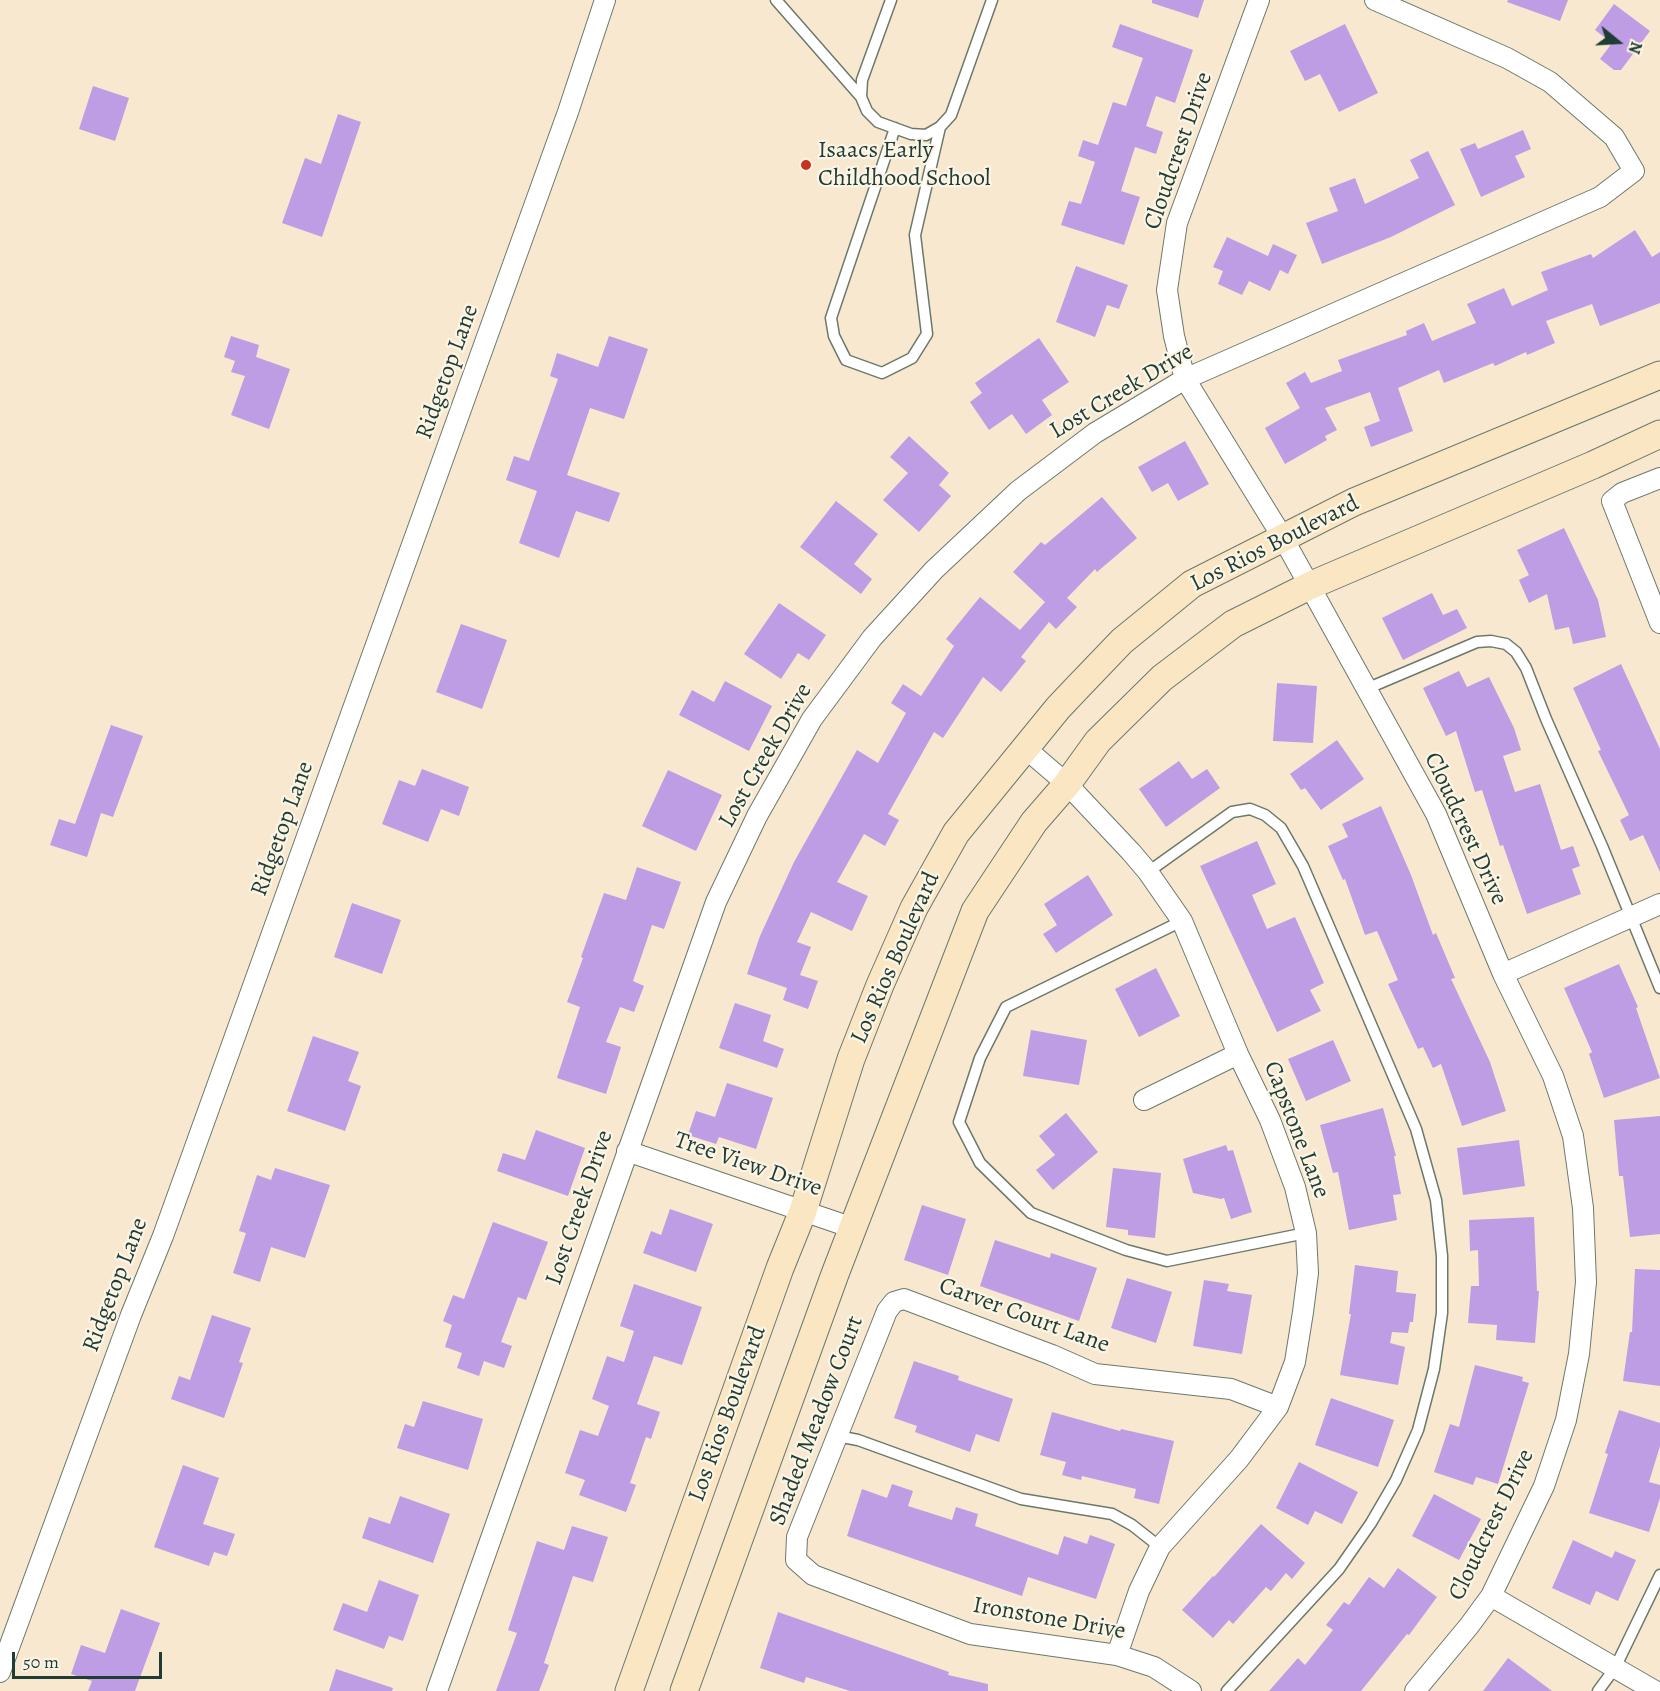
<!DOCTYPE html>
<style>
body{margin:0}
#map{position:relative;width:1660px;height:1691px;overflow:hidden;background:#f8e8d0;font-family:Alegreya,serif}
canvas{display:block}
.north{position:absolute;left:1588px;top:12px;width:60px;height:60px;-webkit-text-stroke:4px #fcf5e5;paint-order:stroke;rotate:108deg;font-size:16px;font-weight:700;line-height:24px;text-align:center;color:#1f3d34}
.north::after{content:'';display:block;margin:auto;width:21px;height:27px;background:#1f3d34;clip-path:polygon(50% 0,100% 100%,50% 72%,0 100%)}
.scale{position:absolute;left:12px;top:1652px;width:150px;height:27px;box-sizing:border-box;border:3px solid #1f3d34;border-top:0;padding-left:8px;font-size:18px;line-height:21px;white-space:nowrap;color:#1f3d34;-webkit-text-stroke:4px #fcf5e5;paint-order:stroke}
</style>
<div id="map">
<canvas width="1660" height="1691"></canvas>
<div class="north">N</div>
<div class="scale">50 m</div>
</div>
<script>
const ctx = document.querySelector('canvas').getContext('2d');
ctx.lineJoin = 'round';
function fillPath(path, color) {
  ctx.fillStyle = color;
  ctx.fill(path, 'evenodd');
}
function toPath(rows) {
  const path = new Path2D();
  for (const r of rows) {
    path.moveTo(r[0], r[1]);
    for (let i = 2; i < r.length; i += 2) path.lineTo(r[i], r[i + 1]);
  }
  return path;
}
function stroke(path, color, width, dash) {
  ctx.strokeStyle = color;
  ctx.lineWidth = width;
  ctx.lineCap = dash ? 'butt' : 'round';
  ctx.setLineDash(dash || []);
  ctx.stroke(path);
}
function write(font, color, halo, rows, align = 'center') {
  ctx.font = font + ' Alegreya,serif';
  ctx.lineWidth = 4.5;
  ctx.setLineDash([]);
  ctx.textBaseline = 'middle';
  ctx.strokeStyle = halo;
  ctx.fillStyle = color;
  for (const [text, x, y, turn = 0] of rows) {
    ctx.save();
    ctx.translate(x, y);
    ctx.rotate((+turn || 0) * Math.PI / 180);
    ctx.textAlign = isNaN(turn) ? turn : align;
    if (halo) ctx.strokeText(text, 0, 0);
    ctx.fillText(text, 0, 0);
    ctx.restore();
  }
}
fillPath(toPath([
 [1152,0,1204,0,1198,18,1152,3],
 [1508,0,1568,0,1560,21,1507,2],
 [1614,4,1650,31,1621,70,1614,70,1600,59,1612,43,1595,30],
 [1120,24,1193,50,1175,103,1156,96,1146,126,1163,132,1156,154,1135,147,1121,191,1140,197,1124,245,1061,225,1069,201,1081,204,1095,162,1078,156,1083,140,1098,145,1113,102,1126,106,1143,58,1112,47],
 [1345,24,1378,93,1339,112,1320,74,1305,81,1290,51],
 [93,86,129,98,115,141,79,129],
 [338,114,361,122,322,237,282,223,305,158,321,164],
 [1523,130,1531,149,1515,156,1525,177,1481,197,1460,149,1475,143,1478,149],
 [1428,151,1455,205,1391,237,1322,264,1306,223,1338,211,1329,188,1355,178,1365,204,1419,178,1410,160],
 [1635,230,1652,257,1660,252,1660,303,1600,326,1592,304,1546,321,1555,343,1527,355,1526,352,1495,366,1493,363,1444,383,1439,370,1398,388,1413,431,1371,447,1364,427,1380,421,1370,392,1325,408,1337,430,1325,436,1327,440,1285,464,1265,428,1300,408,1286,383,1305,372,1311,383,1342,371,1338,360,1407,335,1406,331,1424,323,1432,341,1476,323,1467,304,1504,288,1512,306,1548,290,1541,272,1591,254,1593,258],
 [1227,237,1268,256,1273,244,1297,255,1288,274,1280,270,1270,291,1249,281,1242,295,1218,284,1223,271,1213,267],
 [1076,266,1128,285,1119,309,1107,305,1095,337,1056,322],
 [231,336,259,345,256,357,290,369,269,429,231,415,245,376,231,372,235,361,224,357],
 [609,336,648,349,624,419,590,408,567,475,620,493,609,522,576,511,559,558,519,543,537,491,506,480,514,456,529,461,558,379,550,376,557,353,598,367],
 [1039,338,1069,382,1042,400,1052,415,1026,434,1012,414,989,430,970,402,982,393,975,383],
 [909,436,949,473,939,485,951,496,919,532,883,500,908,473,890,457],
 [1185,441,1209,484,1178,501,1168,483,1152,492,1138,467],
 [1102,497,1137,538,1097,572,1095,569,1067,598,1077,607,1056,629,1049,622,1021,657,1026,661,1001,692,983,677,943,738,934,732,888,814,899,820,885,846,864,834,837,882,868,896,852,931,811,912,797,942,811,947,800,975,818,981,808,1009,783,1000,787,988,747,974,760,936,794,862,857,750,878,763,906,713,891,703,903,684,921,696,954,646,946,639,980,597,1020,630,1045,602,1013,572,1041,542,1045,545],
 [836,501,878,534,854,564,872,579,861,594,800,547],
 [1564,528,1598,600,1606,637,1573,644,1569,627,1555,630,1547,594,1529,603,1519,580,1529,575,1517,550],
 [1432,593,1443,615,1457,609,1467,628,1403,660,1382,618],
 [779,603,826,635,809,660,798,653,781,679,744,654],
 [461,624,507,640,482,709,436,692],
 [1621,664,1660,749,1660,872,1643,835,1630,841,1620,820,1629,815,1598,751,1601,750,1573,688],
 [1459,671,1467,687,1489,677,1514,728,1521,750,1503,756,1515,792,1540,784,1561,850,1573,846,1580,866,1572,869,1581,894,1527,914,1503,845,1500,846,1482,790,1475,792,1456,731,1446,736,1423,688],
 [725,681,772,706,749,751,679,715,692,690,714,702],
 [1277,683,1317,686,1313,743,1273,741],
 [111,725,143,736,113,817,101,813,87,857,50,845,59,819,75,824],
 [1337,740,1364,779,1321,810,1305,788,1301,790,1290,774],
 [1179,761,1192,779,1207,769,1220,788,1166,827,1139,789],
 [422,769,469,787,459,816,441,809,428,842,382,824,399,780,415,786],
 [668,770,722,795,696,851,642,826],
 [1381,806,1411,875,1433,935,1436,933,1455,978,1451,979,1490,1062,1506,1111,1462,1126,1441,1064,1433,1068,1423,1047,1418,1049,1388,984,1398,980,1377,931,1365,935,1345,879,1343,880,1328,846,1348,837,1342,824],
 [1257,841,1276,884,1252,895,1267,929,1295,917,1324,983,1310,990,1321,1011,1277,1032,1200,866],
 [637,867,681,882,664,929,652,925,633,981,644,986,634,1012,620,1007,606,1042,621,1047,606,1094,557,1078,580,1007,567,1002,583,958,581,957,604,893,626,900],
 [1088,875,1113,915,1056,953,1043,934,1057,925,1044,904],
 [352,903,401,920,382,974,334,957],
 [1619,964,1638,1007,1636,1008,1660,1078,1604,1098,1589,1054,1592,1052,1564,988],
 [1156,968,1180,1016,1139,1037,1115,989],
 [735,1003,771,1015,763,1041,784,1049,777,1068,719,1048],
 [1031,1030,1087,1040,1079,1085,1023,1076],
 [313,1036,359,1052,348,1081,361,1086,345,1131,287,1111],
 [1333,1040,1351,1081,1306,1101,1288,1059],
 [727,1083,773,1098,756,1149,719,1137,716,1144,688,1135,696,1111,715,1117],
 [1383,1108,1396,1156,1394,1156,1401,1194,1393,1195,1397,1220,1349,1230,1338,1172,1333,1173,1320,1125],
 [1066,1113,1098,1152,1053,1190,1036,1170,1055,1155,1039,1136],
 [1660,1116,1660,1234,1630,1237,1623,1176,1619,1176,1614,1120],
 [536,1130,585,1148,568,1196,497,1171,503,1153,525,1160],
 [1519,1140,1525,1186,1463,1195,1457,1148],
 [1226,1145,1228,1151,1233,1150,1252,1212,1231,1219,1224,1198,1221,1199,1193,1193,1183,1159],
 [275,1168,330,1185,305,1258,271,1247,260,1282,233,1273,246,1233,239,1231,257,1175,271,1180],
 [1113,1168,1161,1173,1155,1238,1128,1235,1128,1230,1106,1227],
 [922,1205,966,1219,948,1275,904,1260],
 [670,1209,713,1224,696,1272,643,1253,651,1231,661,1235],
 [1534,1217,1537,1291,1539,1291,1535,1343,1496,1340,1497,1325,1468,1323,1471,1286,1479,1286,1478,1250,1470,1251,1469,1220],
 [493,1222,548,1242,526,1300,518,1297,501,1342,512,1346,504,1368,484,1361,479,1376,457,1368,462,1353,445,1347,452,1325,443,1321,453,1295,464,1299],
 [995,1240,1050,1258,1051,1253,1097,1268,1079,1321,980,1286],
 [1355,1265,1398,1271,1396,1292,1416,1294,1413,1322,1410,1322,1408,1333,1392,1332,1390,1343,1405,1347,1398,1385,1340,1375,1351,1314,1349,1314],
 [1635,1269,1660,1270,1660,1386,1623,1381,1630,1332,1632,1332],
 [1127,1278,1172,1292,1156,1343,1111,1328],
 [1204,1280,1229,1284,1227,1291,1252,1295,1242,1354,1193,1346],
 [634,1284,702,1307,682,1365,654,1356,637,1404,660,1412,651,1439,646,1437,630,1483,636,1485,626,1512,579,1495,585,1480,565,1473,580,1430,598,1436,609,1406,592,1399,607,1356,624,1362,634,1331,620,1326],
 [212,1315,251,1328,239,1362,243,1363,224,1418,171,1399,179,1376,190,1380],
 [914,1361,959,1376,958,1380,1013,1399,999,1442,976,1434,970,1452,915,1432,917,1426,894,1418],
 [1475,1365,1523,1377,1522,1381,1529,1383,1498,1484,1476,1477,1473,1485,1434,1472,1450,1424,1459,1427],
 [1331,1398,1394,1420,1378,1467,1315,1445],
 [423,1401,483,1419,468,1470,397,1448,405,1424,414,1427],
 [1619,1410,1660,1423,1660,1446,1649,1482,1660,1485,1660,1498,1649,1532,1589,1513,1608,1454,1605,1453],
 [1052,1412,1120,1431,1121,1429,1174,1441,1159,1504,1134,1498,1136,1489,1082,1476,1081,1480,1062,1475,1066,1462,1040,1455],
 [1299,1462,1358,1492,1342,1524,1315,1511,1308,1525,1276,1508],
 [183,1465,219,1478,203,1524,235,1534,227,1556,214,1552,209,1566,154,1547],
 [892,1484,913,1491,908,1506,952,1520,956,1507,978,1514,975,1526,1058,1555,1064,1536,1087,1544,1090,1535,1115,1544,1096,1599,1028,1577,1022,1596,847,1536,862,1489,887,1498],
 [1434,1494,1481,1519,1459,1560,1412,1536],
 [400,1496,450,1514,433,1563,362,1538,369,1517,390,1524],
 [1261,1524,1305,1563,1292,1579,1286,1573,1271,1591,1266,1587,1233,1624,1229,1620,1213,1638,1182,1610,1213,1576,1214,1577],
 [572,1526,608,1537,593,1582,573,1576,544,1663,549,1665,539,1691,496,1691,517,1633,508,1630,537,1541,564,1550],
 [1573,1540,1612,1558,1615,1551,1636,1560,1618,1601,1596,1591,1590,1605,1552,1588],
 [1398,1568,1437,1597,1409,1635,1407,1634,1361,1691,1269,1691,1298,1658,1305,1665,1333,1630,1326,1625,1344,1602,1349,1605,1369,1577,1384,1588],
 [379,1580,419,1595,403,1641,389,1636,384,1649,333,1630,343,1603,367,1612],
 [121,1609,160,1623,135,1691,88,1691,92,1681,71,1674,81,1645,105,1653],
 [778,1612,949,1672,948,1675,988,1684,988,1691,850,1691,806,1677,804,1683,760,1668],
 [1508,1658,1552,1691,1483,1691],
 [336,1669,393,1688,392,1691,329,1691]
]), '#be9de4');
const service = toPath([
 [776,0,861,97],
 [891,0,862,80,861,97,867,111,878,122,911,134,926,135,940,127,951,115,992,0],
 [895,128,831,318,834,336,846,360,882,373,912,358,927,334,915,235,940,127],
 [1366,689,1477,642,1491,641,1506,644,1516,652,1526,668,1546,719,1602,846,1660,988],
 [1148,872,1232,812,1250,809,1265,815,1281,828,1303,866,1416,1129,1436,1200,1442,1256,1442,1313,1434,1369,1418,1430,1396,1480,1371,1523,1339,1569,1227,1691],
 [1182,921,1006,1007,980,1058,959,1122,980,1163,1031,1213,1126,1250,1167,1261,1306,1233],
 [837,1436,858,1440,1021,1499,1112,1514,1132,1525,1160,1547],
 [1598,1691,1615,1668,1660,1575]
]);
const minor = toPath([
 [1259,0,1177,223,1167,290,1174,336,1185,379,1283,538,1436,814,1503,974,1553,1076,1573,1136,1583,1208,1586,1282,1579,1354,1566,1420,1544,1486,1491,1596,1469,1626,1415,1691],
 [1660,478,1622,493,1612,501,1660,623],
 [1025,748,1067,784,1131,852,1148,872,1182,921,1238,1054,1270,1120,1295,1187,1306,1233,1308,1273,1303,1312,1295,1362,1278,1407,1239,1459,1160,1547,1139,1591,1117,1655],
 [1503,974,1660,904],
 [1144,1100,1238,1054],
 [627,1151,853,1228],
 [1491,1596,1655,1691],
 [0,1672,131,1315,163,1236,568,112,605,0],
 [437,1691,716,902,757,816,812,719,872,638,934,570,1018,491,1095,433,1185,379,1600,197,1634,171,1614,137,1550,82,1507,58,1375,0],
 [1191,1691,1154,1667,1117,1655,970,1634,813,1575,796,1560,797,1537,887,1311,894,1302,904,1299,1052,1355,1095,1374,1231,1389,1278,1407]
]);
const secondary = toPath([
 [629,1691,780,1268,803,1211,851,1059,880,985,914,908,956,833,1058,708,1075,690,1122,641,1192,584,1354,502,1660,375],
 [684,1691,835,1274,975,911,1034,822,1067,784,1098,741,1162,678,1233,624,1309,586,1593,465,1660,434]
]);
stroke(service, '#6b796b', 13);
stroke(minor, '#6b796b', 22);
stroke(secondary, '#6b796b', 29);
stroke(service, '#fff', 10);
stroke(minor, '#fff', 20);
stroke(secondary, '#fbe6c4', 27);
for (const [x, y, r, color] of [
 [806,165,6,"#c8321e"]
]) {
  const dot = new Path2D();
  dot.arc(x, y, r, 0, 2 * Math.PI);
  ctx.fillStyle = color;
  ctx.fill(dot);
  stroke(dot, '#fcf5e5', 2);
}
write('24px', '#1f3d34', '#fcf5e5', [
 ["Isaacs Early",818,151],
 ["Childhood School",818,179]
], 'left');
write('24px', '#1f3d34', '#fcf5e5', [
 ["Cloudcrest Drive",1179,151,-71],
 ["Ridgetop Lane",448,372,-70],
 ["Lost Creek Drive",1122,392,-31],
 ["Los Rios Boulevard",1275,544,-27],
 ["Lost Creek Drive",766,756,-60],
 ["Ridgetop Lane",283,829,-70],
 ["Cloudcrest Drive",1465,829,65],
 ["Los Rios Boulevard",896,958,-66],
 ["Capstone Lane",1296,1130,69],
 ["Tree View Drive",748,1165,19],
 ["Lost Creek Drive",580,1208,-71],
 ["Ridgetop Lane",116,1285,-69],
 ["Carver Court Lane",1024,1316,20],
 ["Los Rios Boulevard",728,1414,-70],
 ["Shaded Meadow Court",817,1421,-69],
 ["Cloudcrest Drive",1492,1525,-64],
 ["Ironstone Drive",1049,1619,10]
]);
</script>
